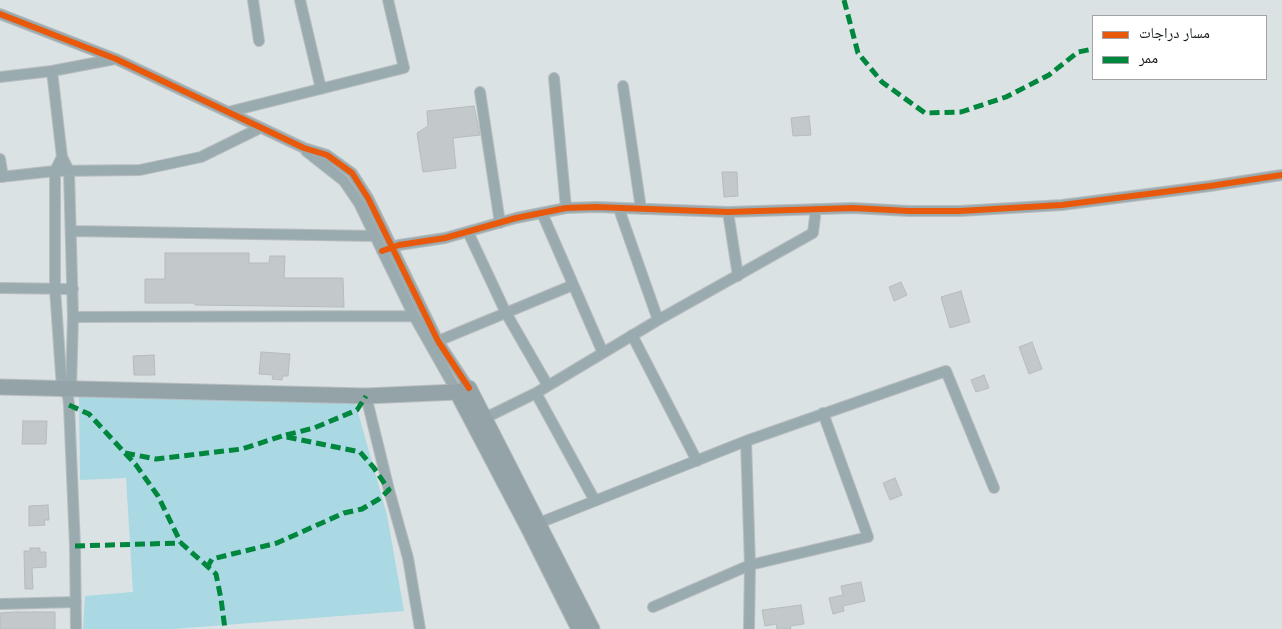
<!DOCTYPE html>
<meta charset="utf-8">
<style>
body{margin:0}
#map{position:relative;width:1282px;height:629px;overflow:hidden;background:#dbe2e4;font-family:"DM Sans","Noto Naskh Arabic",sans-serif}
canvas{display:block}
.legend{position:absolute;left:1092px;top:15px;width:175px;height:65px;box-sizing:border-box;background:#fff;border:1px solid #a1a3a3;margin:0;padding:6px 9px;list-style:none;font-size:15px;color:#131819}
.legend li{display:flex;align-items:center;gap:10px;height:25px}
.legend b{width:25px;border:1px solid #a1a3a3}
</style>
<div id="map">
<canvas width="1282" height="629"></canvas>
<ul class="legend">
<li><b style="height:6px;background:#e8590c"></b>مسار دراجات</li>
<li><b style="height:6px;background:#00873e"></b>ممر</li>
</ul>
</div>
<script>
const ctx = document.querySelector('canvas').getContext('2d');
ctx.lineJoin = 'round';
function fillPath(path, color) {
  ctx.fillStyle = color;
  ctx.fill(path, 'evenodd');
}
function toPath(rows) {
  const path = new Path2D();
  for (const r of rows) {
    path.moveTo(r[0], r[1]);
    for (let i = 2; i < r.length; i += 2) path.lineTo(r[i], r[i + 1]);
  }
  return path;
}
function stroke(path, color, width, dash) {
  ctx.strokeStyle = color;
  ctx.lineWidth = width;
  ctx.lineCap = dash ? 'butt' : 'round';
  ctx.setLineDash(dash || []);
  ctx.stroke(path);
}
fillPath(toPath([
 [79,397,355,402,387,515,404,611,174,629,83,629,85,596,133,592,126,478,80,480]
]), '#aad8e3');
const building = toPath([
 [474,106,480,135,453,138,456,168,423,172,417,133,428,126,427,111,474,106],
 [809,116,811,135,793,136,791,118,809,116],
 [722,172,737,172,738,196,724,197,722,172],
 [165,253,249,253,249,263,269,263,270,256,285,256,284,278,343,278,344,307,195,305,195,303,145,303,145,279,165,279,165,253],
 [901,282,907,295,894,301,889,287,901,282],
 [961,291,970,322,950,328,941,297,961,291],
 [1032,342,1042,369,1029,374,1019,347,1032,342],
 [261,352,290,354,288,376,283,376,282,380,272,379,273,375,259,374,261,352],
 [154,355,155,375,134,375,133,356,154,355],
 [984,375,989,388,976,392,971,380,984,375],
 [23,421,47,421,46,444,22,444,23,421],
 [895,478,902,495,890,500,883,483,895,478],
 [48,505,49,520,44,520,45,525,29,526,29,506,48,505],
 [30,548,40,548,40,552,46,552,46,567,32,568,33,589,25,589,24,551,30,551,30,548],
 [861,582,865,601,843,606,844,611,833,614,829,598,843,595,841,586,861,582],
 [801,605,804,624,790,626,791,629,777,629,776,624,765,626,762,610,801,605],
 [16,612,55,612,55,629,0,629,0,613,16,612]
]);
fillPath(building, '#c3c9ca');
stroke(building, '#b6bcbd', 1);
const street = toPath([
 [253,0,259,41],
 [300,0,321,89],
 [0,14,116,59,304,148,327,155,352,173,368,198,438,341,469,388],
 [52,71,62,157,69,171,73,317,71,389,69,393],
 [0,77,52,71,115,59],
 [554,78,566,208],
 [623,86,641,209],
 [480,92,500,223],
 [228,112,404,68,388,0],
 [306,151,344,181,359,203,414,316,457,392],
 [62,157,55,171,55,289,62,388,68,396,69,405,75,546,76,629],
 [0,159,3,177],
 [0,177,55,171,140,170,201,157,260,128],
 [619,209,658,320],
 [728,212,738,276],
 [542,213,603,353],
 [71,231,375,236],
 [468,232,506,313,548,386],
 [382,251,399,245,445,238,516,218,566,208,596,207,728,212,853,208,909,211,960,211,1062,205,1210,186,1282,175],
 [0,288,73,289],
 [73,317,414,316],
 [632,335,697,461],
 [438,341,573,285],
 [536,393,595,501],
 [366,396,389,490,408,558,420,629],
 [485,418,536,393,658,320,813,233,816,209],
 [746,441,750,565,749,629],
 [539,523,746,441,946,371,994,488],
 [0,604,76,602],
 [653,607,750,565,868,537,823,413]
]);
const primary = toPath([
 [0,387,366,396,457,392,469,388,592,629],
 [457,392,529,529,579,629]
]);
stroke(street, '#b8bdbf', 12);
stroke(primary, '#b8bdbf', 17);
stroke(street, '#9aabaf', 10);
stroke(primary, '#93a3a8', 15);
stroke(toPath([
 [844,0,858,53,882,82,925,113,961,112,1006,97,1049,75,1078,52,1093,49],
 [69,405,89,414,136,465,158,496,181,543],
 [286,435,314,428,357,410,366,396],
 [125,453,156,459,242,449,282,436,360,452,374,468,389,490,379,499,362,509,344,513,277,543,212,559,208,566],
 [75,546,181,543,216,574,221,599,225,629]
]), '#00873e', 5, [10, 5]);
stroke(toPath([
 [0,14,116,59,304,148,327,155,352,173,368,198,438,341,469,388],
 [382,251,399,245,445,238,516,218,566,208,596,207,728,212,853,208,909,211,960,211,1062,205,1210,186,1282,175]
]), '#e8590c', 6);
</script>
